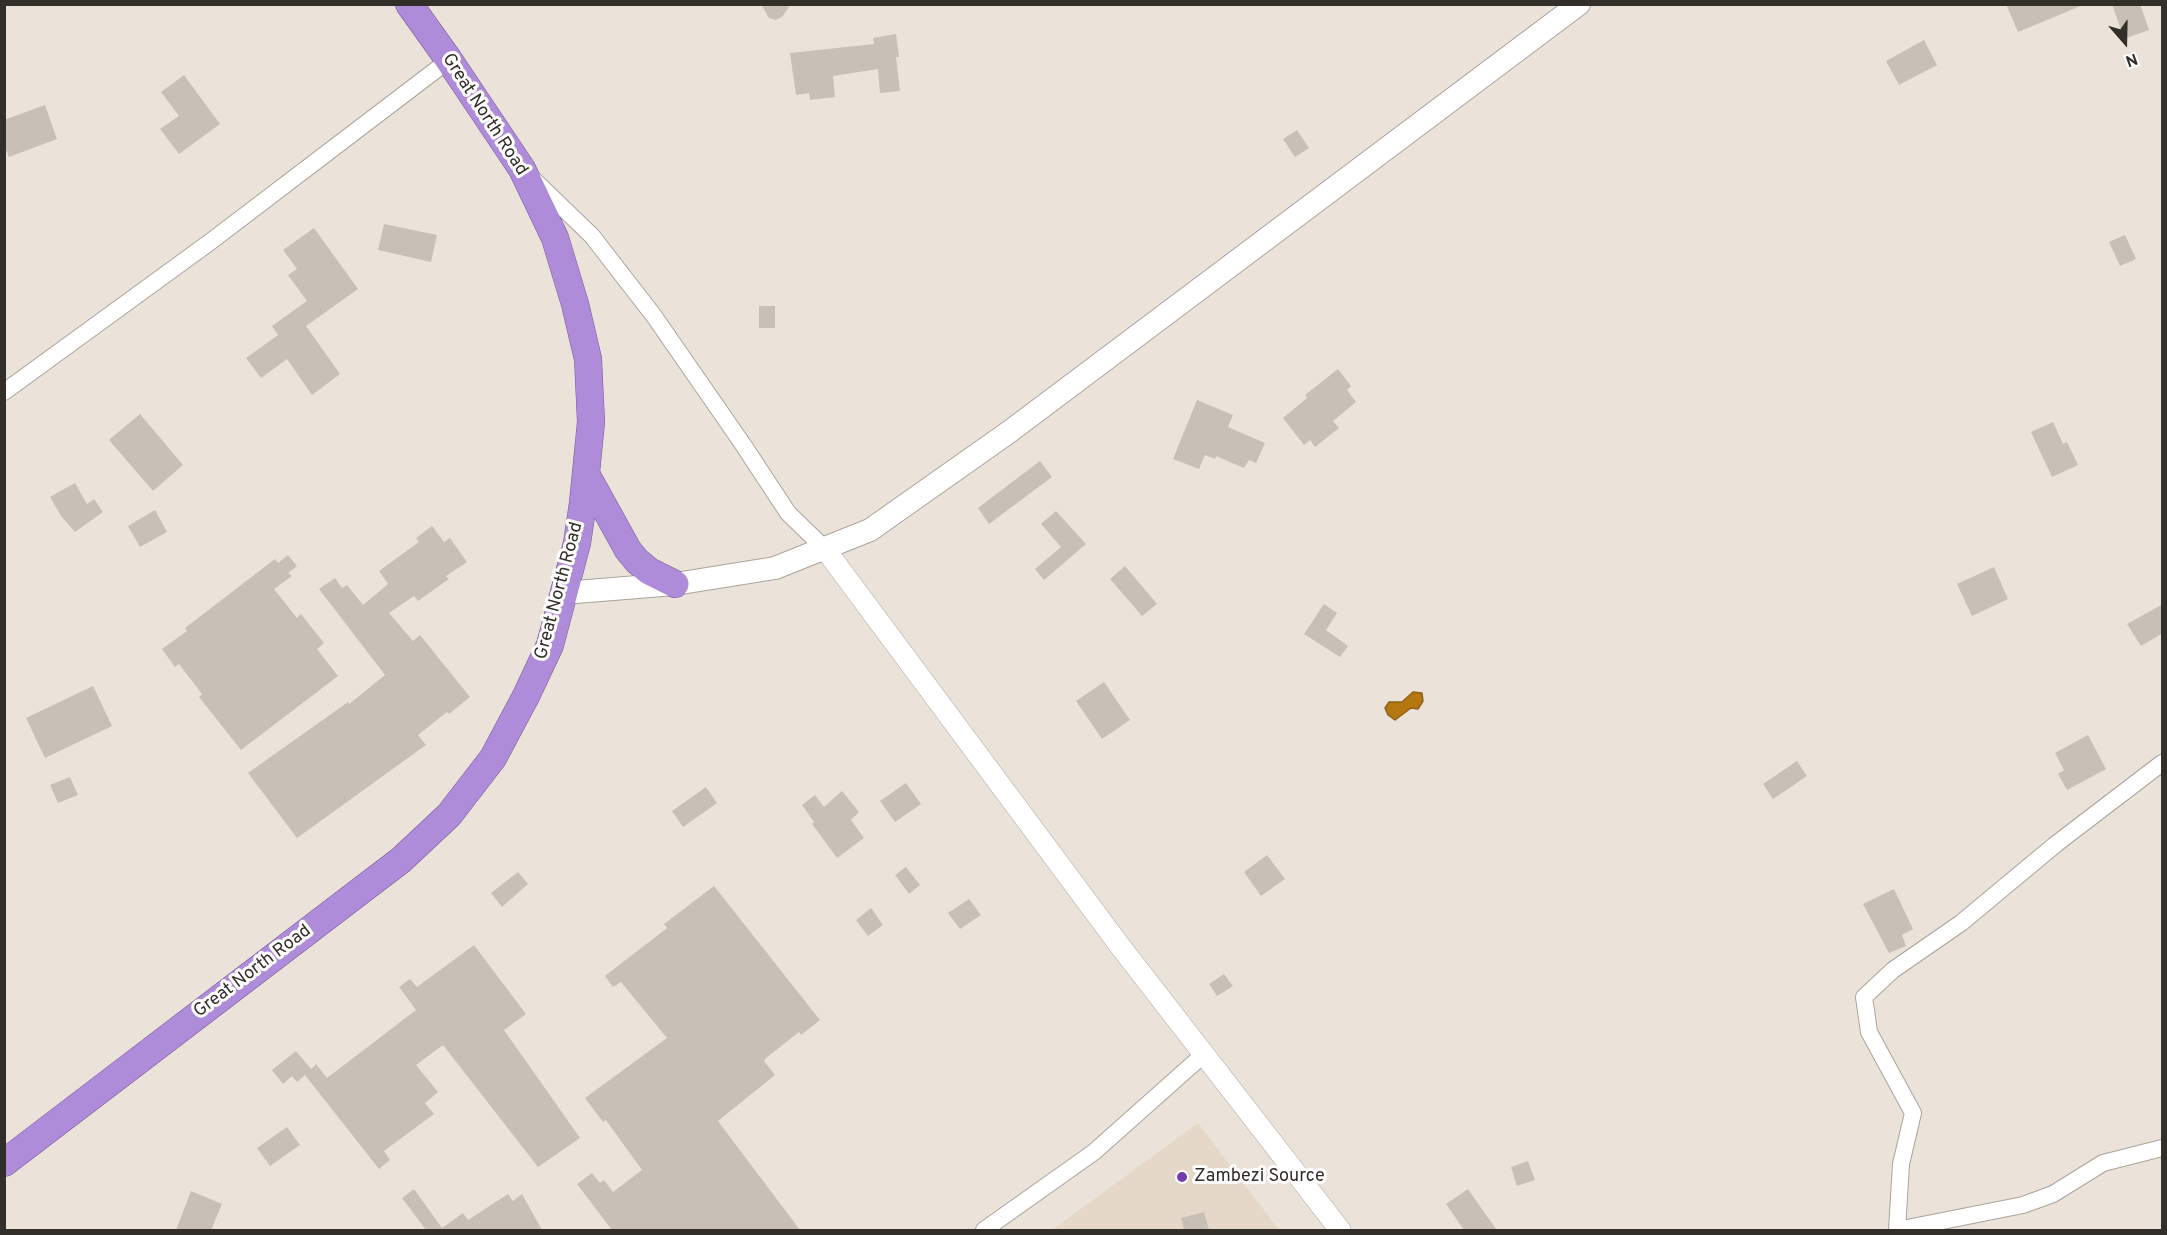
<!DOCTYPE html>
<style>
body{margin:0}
#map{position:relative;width:2167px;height:1235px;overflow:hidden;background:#ebe3d9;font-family:Overpass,sans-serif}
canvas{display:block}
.frame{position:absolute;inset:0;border:6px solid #322f2b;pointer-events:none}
.north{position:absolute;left:2095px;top:12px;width:60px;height:60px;-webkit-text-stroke:4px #fff;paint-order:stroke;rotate:160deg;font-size:16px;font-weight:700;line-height:24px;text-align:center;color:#322f2b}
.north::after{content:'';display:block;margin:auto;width:21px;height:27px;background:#322f2b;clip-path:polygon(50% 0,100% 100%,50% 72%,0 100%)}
</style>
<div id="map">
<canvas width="2167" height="1235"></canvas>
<div class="frame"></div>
<div class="north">N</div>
</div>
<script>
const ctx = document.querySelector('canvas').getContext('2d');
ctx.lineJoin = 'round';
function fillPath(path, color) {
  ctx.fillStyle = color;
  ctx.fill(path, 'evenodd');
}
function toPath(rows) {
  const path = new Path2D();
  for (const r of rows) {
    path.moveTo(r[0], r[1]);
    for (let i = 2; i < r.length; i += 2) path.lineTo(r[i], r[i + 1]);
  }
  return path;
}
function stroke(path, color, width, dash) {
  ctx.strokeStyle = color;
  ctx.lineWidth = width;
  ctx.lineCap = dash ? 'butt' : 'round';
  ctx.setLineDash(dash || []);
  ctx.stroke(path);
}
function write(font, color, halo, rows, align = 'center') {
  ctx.font = font + ' Overpass,sans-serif';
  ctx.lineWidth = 6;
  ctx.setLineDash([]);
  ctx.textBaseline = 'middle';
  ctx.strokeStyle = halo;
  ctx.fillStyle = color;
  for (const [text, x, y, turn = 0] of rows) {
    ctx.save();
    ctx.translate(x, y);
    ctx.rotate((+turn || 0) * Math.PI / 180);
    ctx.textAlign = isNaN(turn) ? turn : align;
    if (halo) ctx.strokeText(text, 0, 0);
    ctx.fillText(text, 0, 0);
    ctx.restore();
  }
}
fillPath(toPath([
 [1198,1123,1279,1230,1052,1230]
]), '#e5d8c8');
const water = toPath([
 [1413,692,1422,693,1423,701,1418,709,1411,708,1395,720,1388,715,1385,708,1389,702,1402,702,1413,692]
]);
fillPath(water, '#b57811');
stroke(water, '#8e6219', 1.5);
fillPath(toPath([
 [761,4,791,4,782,17,776,20,769,18],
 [2006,4,2083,4,2083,5,2018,32],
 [2112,4,2140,4,2149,30,2124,39],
 [896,34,899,57,896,57,900,91,880,93,878,69,833,76,835,97,810,100,809,93,796,95,790,53,874,44,873,38],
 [1924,40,1937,65,1899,85,1886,61],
 [184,75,220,124,179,154,160,129,179,116,161,92],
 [45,105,57,139,9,157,4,145,4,120],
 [1297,130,1309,148,1295,157,1283,139],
 [384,224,437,235,431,262,378,250],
 [314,228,358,289,306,326,340,374,312,395,287,359,261,378,246,358,278,335,272,326,307,301,288,275,297,269,283,250],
 [2125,235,2136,259,2120,266,2109,242],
 [759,306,775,306,775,328,759,328],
 [1338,369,1351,386,1347,390,1356,402,1333,421,1339,428,1315,447,1310,440,1304,445,1283,418,1307,398,1305,395],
 [1197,400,1233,415,1228,427,1265,443,1256,463,1249,460,1244,468,1216,456,1215,459,1205,455,1199,469,1173,459],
 [140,414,183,465,153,491,109,440],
 [2053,422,2063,444,2067,442,2078,465,2052,477,2031,432],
 [1040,461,1052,477,989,524,978,508],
 [75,483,87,504,94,499,103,512,75,532,61,516,50,497],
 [155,510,167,532,140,547,128,526],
 [1056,511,1086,544,1044,580,1035,569,1061,547,1041,524],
 [432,526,444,542,450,538,467,562,446,576,449,579,418,601,414,596,389,613,413,641,420,635,470,697,449,714,447,712,418,735,426,745,297,838,248,773,348,702,349,704,385,675,319,589,335,578,342,588,347,585,363,605,388,584,379,571,419,542,416,538],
 [288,555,297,566,288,573,292,576,274,589,297,618,301,614,324,643,317,649,338,676,241,750,199,697,202,694,179,664,175,667,162,649,187,631,185,628,275,559,278,563],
 [1125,566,1157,604,1142,616,1110,579],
 [1994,567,2008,599,1972,616,1957,584],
 [1324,604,1337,613,1326,630,1348,646,1340,657,1304,634],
 [2163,604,2163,633,2141,646,2127,624],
 [1104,682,1130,720,1102,739,1076,701],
 [93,686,112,726,45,758,26,718],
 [2088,735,2106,769,2067,790,2058,774,2064,770,2055,753],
 [1797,761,1807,776,1773,799,1763,784],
 [70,777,78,795,58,803,50,785],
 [906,783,921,804,895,822,880,801],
 [706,787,717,803,683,827,672,811],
 [842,791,859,812,851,820,864,838,837,858,812,824,814,822,802,805,815,795,824,807],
 [1267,855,1285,879,1261,896,1244,872],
 [906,867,920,885,909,894,895,875],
 [518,872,528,884,502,907,491,893],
 [714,886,820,1020,801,1035,799,1032,766,1058,764,1061,775,1075,718,1121,800,1230,612,1230,577,1184,592,1173,600,1183,604,1180,613,1192,642,1170,606,1120,603,1122,585,1098,667,1038,621,982,613,987,605,976,667,928,664,924],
 [1894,889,1913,929,1902,935,1906,946,1889,953,1863,904],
 [969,899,981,915,960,929,948,913],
 [871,908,883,925,868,936,856,920],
 [474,945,526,1014,504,1030,580,1138,538,1167,443,1045,416,1065,438,1092,425,1103,434,1114,384,1151,390,1160,379,1169,305,1075,297,1082,292,1076,283,1084,272,1070,296,1051,311,1069,316,1064,327,1078,416,1010,399,987,410,979,417,987],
 [1224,974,1233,986,1217,996,1209,984],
 [287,1127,300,1145,270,1166,257,1148],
 [1528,1161,1535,1180,1517,1186,1511,1167],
 [414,1189,442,1228,463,1213,468,1220,508,1194,513,1201,522,1194,542,1230,426,1230,402,1198],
 [1468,1189,1486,1215,1497,1230,1464,1230,1446,1204],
 [191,1191,222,1204,211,1230,176,1230],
 [1204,1212,1209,1230,1184,1230,1181,1218]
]), '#c8c0b7');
const minor = toPath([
 [534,180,592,236,654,316,744,446,788,513,825,549],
 [4,392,210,242,449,60],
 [984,1230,1094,1152,1203,1055],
 [1897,1230,1901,1164,1913,1113,1869,1032,1864,997,1893,970,1961,923,2056,844,2162,763],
 [1897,1230,2023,1205,2053,1194,2103,1163,2162,1148]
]);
const tertiary = toPath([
 [825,549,1120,946,1340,1230]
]);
const secondary = toPath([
 [563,593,675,584,775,568,870,530,1009,432,1579,4]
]);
const trunk = toPath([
 [586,474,628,550,637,561,649,571,675,584],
 [4,1163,401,860,449,815,493,758,526,696,550,645,577,543,583,503,591,422,588,359,575,304,555,238,522,169,449,60,409,4]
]);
stroke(minor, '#aba39a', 18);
stroke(tertiary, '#aba39a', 22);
stroke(secondary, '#aba39a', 24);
stroke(trunk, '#765997', 28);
stroke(minor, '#fff', 16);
stroke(tertiary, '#fff', 21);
stroke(secondary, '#fff', 22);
stroke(trunk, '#ae8cda', 27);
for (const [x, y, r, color] of [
 [1182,1177,6,"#743ab0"]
]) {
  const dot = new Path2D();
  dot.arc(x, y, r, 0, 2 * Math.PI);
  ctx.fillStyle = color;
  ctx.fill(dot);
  stroke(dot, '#fff', 2);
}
write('18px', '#322f2b', '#fff', [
 ["Great North Road",484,115,57],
 ["Great North Road",560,591,-75],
 ["Great North Road",253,972,-37]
]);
write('18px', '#322f2b', '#fff', [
 ["Zambezi Source",1194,1177]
], 'left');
</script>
